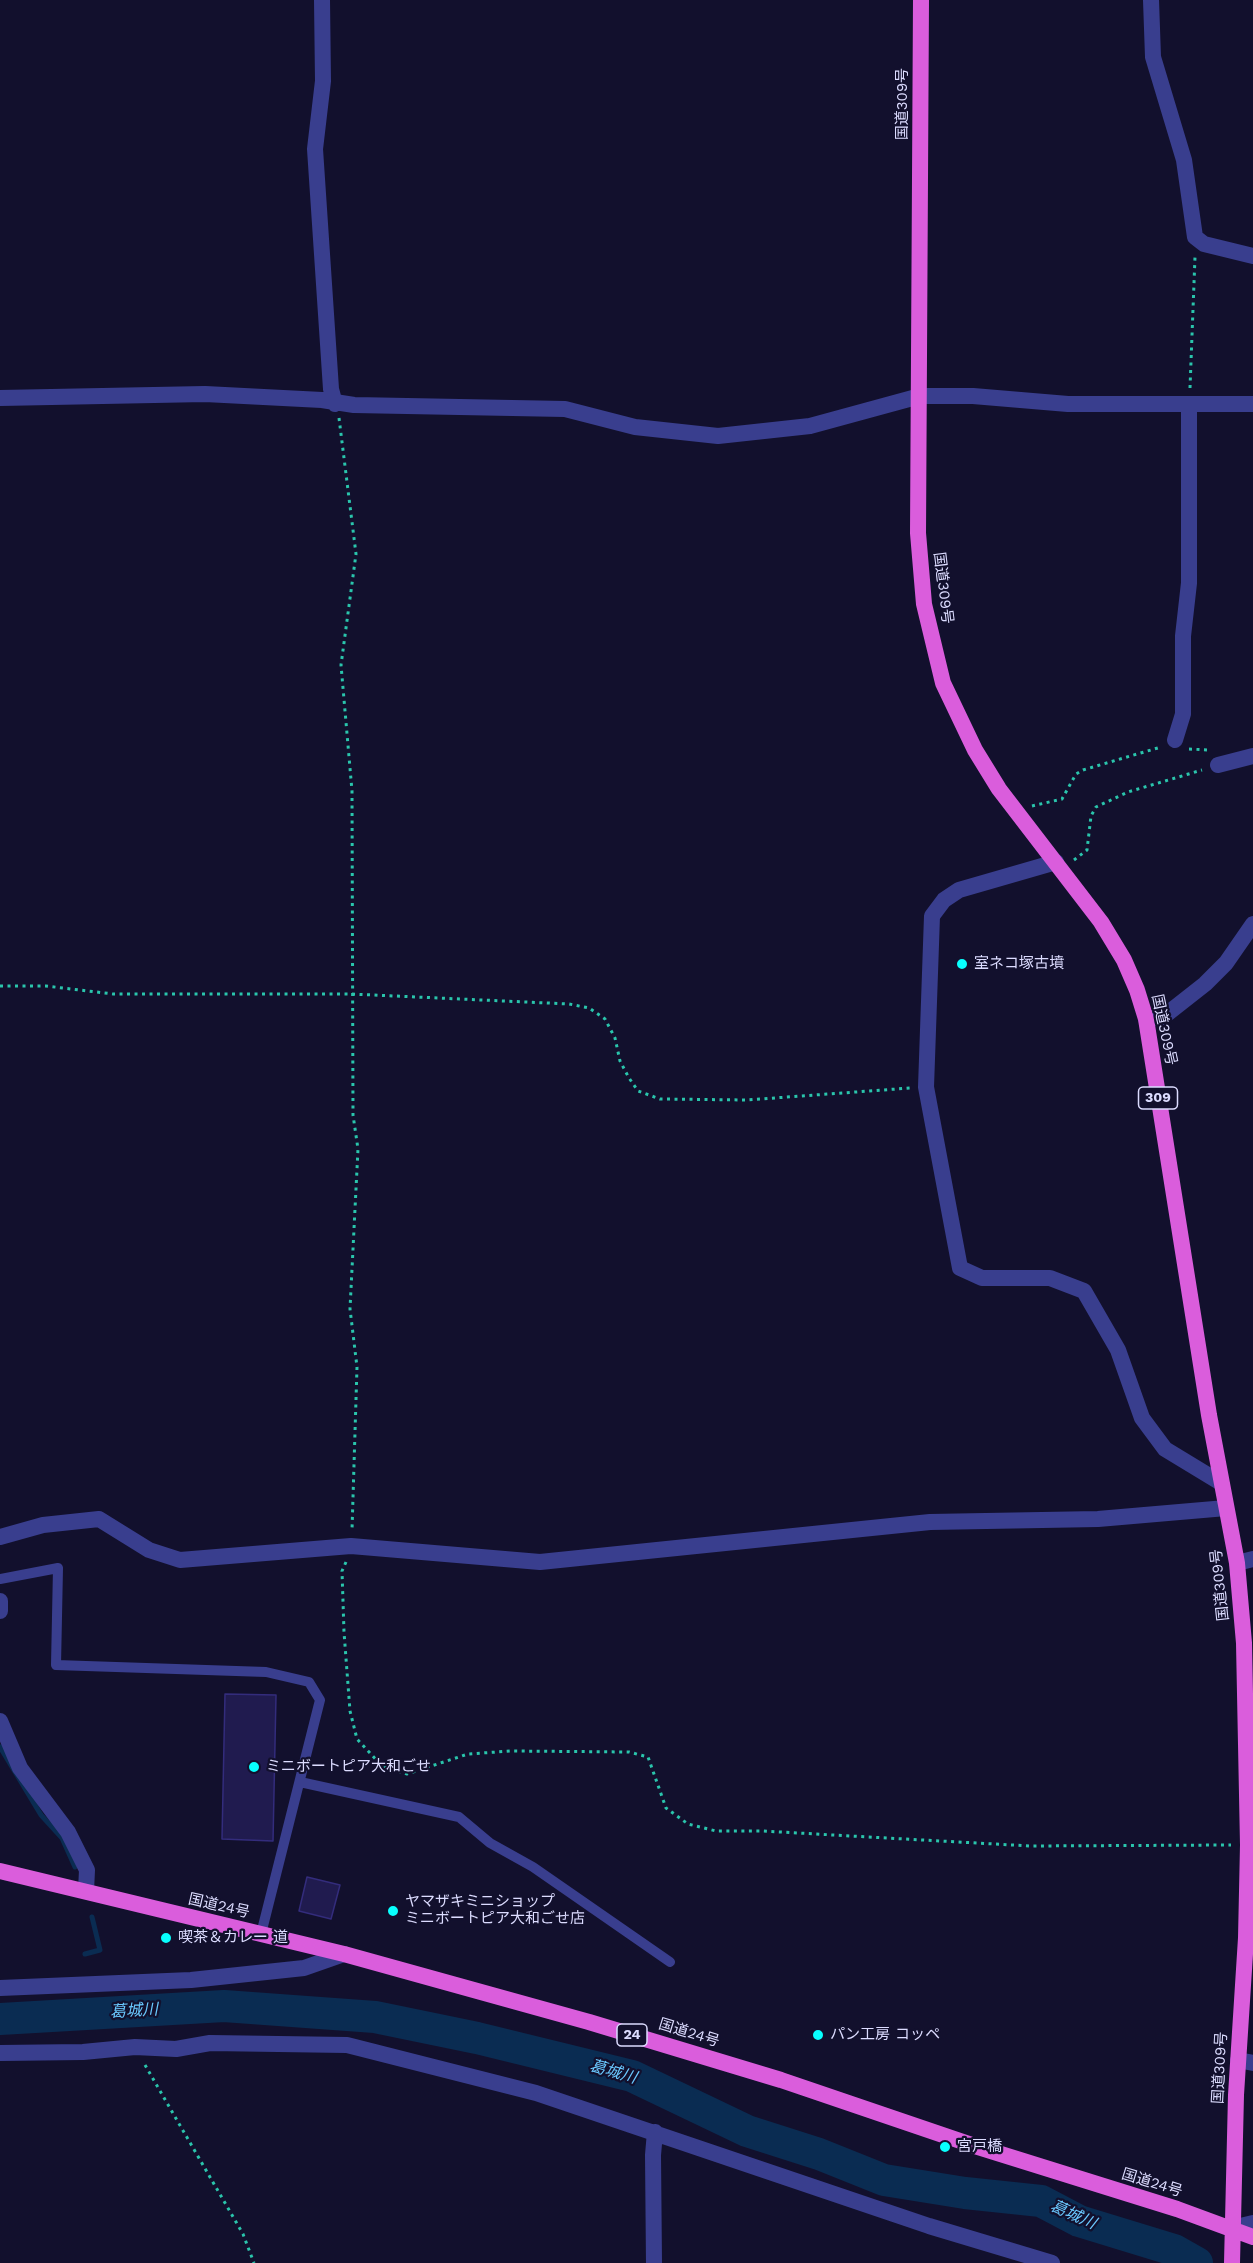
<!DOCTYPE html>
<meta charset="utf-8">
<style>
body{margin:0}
canvas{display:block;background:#12102d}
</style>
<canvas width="1253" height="2263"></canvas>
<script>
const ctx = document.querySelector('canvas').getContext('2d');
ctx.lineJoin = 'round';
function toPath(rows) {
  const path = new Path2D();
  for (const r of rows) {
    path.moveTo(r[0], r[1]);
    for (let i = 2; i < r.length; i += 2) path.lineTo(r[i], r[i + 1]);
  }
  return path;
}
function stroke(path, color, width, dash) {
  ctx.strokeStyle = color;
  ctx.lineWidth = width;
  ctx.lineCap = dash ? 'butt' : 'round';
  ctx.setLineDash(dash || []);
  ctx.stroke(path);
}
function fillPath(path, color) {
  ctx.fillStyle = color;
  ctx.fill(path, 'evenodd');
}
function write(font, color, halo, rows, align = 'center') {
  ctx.font = font + ' "Work Sans","Noto Sans JP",sans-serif';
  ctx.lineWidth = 4.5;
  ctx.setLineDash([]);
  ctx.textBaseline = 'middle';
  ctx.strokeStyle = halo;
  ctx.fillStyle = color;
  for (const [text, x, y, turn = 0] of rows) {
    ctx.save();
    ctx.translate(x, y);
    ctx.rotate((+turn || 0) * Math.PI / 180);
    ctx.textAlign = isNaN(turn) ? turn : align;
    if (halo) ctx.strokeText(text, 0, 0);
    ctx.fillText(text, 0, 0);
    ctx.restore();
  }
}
stroke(toPath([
 [0,1747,41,1815,62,1838,75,1867],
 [85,1954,100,1950,92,1917]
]), '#0a2c52', 5);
stroke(toPath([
 [0,2019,224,2006,375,2017,477,2038,632,2076,747,2131,819,2154,884,2180,965,2193,1041,2201,1079,2221,1174,2250,1197,2263]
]), '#0a2c52', 32);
const building = toPath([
 [225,1694,276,1695,273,1841,222,1839,225,1694],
 [307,1877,340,1885,331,1919,299,1911,307,1877]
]);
fillPath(building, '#201b4f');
stroke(building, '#332c7c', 1.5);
stroke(toPath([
 [1190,388,1195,257],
 [339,418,356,554,341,665,352,791,353,1115,358,1149,350,1309,357,1367,352,1530],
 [1189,749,1209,750],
 [1032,806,1062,799,1076,774,1083,770,1161,747],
 [1074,860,1087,850,1091,816,1096,807,1128,792,1202,770],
 [0,986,46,986,113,994,351,994,569,1004,589,1008,605,1019,615,1038,620,1061,629,1078,638,1091,660,1099,747,1100,910,1088],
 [346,1562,342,1571,344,1632,350,1711,357,1739,382,1766,407,1774,468,1754,511,1751,629,1752,648,1757,666,1808,688,1824,716,1831,762,1831,1030,1846,1231,1845],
 [145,2065,243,2234,254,2263]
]), '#2ac5ac', 3, [3, 4.5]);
stroke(toPath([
 [0,1579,58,1568,56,1665,266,1672,309,1682,320,1700,261,1934],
 [300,1782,459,1817,490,1843,533,1867,670,1962]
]), '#393e8e', 10);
stroke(toPath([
 [322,0,323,81,315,149,331,389,335,404],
 [1151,0,1153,57,1184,160,1195,237,1204,244,1253,256],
 [0,398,205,394,322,400,354,405,565,409,635,427,718,436,810,426,920,396,973,396,1068,404,1253,404],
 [1175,740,1183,714,1183,636,1189,583,1189,404],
 [1218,765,1253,756],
 [1056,862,959,890,944,900,932,916,926,1087,960,1268,982,1278,1050,1278,1084,1291,1118,1350,1142,1418,1165,1449,1221,1483],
 [1146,1019,1163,1017,1205,984,1226,963,1253,924],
 [0,1537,43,1525,99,1519,149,1550,180,1560,351,1546,540,1562,930,1522,1098,1519,1226,1508],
 [1237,1563,1253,1559],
 [0,1601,0,1611],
 [0,1721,20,1768,68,1832,87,1870,86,1891],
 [0,1988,191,1980,304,1968,344,1954],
 [0,2053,83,2052,135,2047,176,2049,210,2043,347,2045,536,2093,929,2226,1052,2263],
 [1238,2060,1253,2063],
 [1232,2228,1253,2223],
 [654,2263,653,2155,655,2132]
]), '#393e8e', 16);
stroke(toPath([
 [921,0,918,533,924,604,943,683,975,750,999,789,1101,922,1124,960,1137,990,1146,1019,1209,1415,1237,1563,1244,1643,1248,1845,1246,1938,1236,2095,1232,2263],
 [0,1871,344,1954,589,2022,781,2080,975,2146,1177,2209,1253,2237]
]), '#da5ddc', 16);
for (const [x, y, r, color] of [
 [962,964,6,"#08fffe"],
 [254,1767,6,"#08fffe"],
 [393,1911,6,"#08fffe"],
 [166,1938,6,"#08fffe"],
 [818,2035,6,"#08fffe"],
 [945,2147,6,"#08fffe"]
]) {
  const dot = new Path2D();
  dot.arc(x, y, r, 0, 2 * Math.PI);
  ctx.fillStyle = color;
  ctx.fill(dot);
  stroke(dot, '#12102d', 2);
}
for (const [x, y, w] of [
 [1158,1098,39],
 [632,2035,30]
]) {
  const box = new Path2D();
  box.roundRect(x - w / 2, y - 11, w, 22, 4.5);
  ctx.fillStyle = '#12102d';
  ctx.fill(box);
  stroke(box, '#dcdcff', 1.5);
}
write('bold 14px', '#dcdcff', null, [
 ["309",1158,1098],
 ["24",632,2035]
]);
write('15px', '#dcdcff', '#12102d', [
 ["国道309号",903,104,-90],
 ["国道309号",943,588,83],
 ["国道309号",1164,1030,78],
 ["国道309号",1220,1585,-96],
 ["国道24号",219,1906,13],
 ["国道24号",689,2033,17],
 ["国道309号",1220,2068,-87],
 ["国道24号",1152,2183,17]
]);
write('15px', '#dcdcff', '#12102d', [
 ["室ネコ塚古墳",974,964],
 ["ミニボートピア大和ごせ",266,1767],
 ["ヤマザキミニショップ",405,1902],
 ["ミニボートピア大和ごせ店",405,1919],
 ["喫茶＆カレー 道",178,1938],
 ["パン工房 コッペ",830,2035],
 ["宮戸橋",957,2147]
], 'left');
write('italic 16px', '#6ac9ff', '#12102d', [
 ["葛城川",134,2011,-3],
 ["葛城川",613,2072,16],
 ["葛城川",1073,2215,24]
]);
</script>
